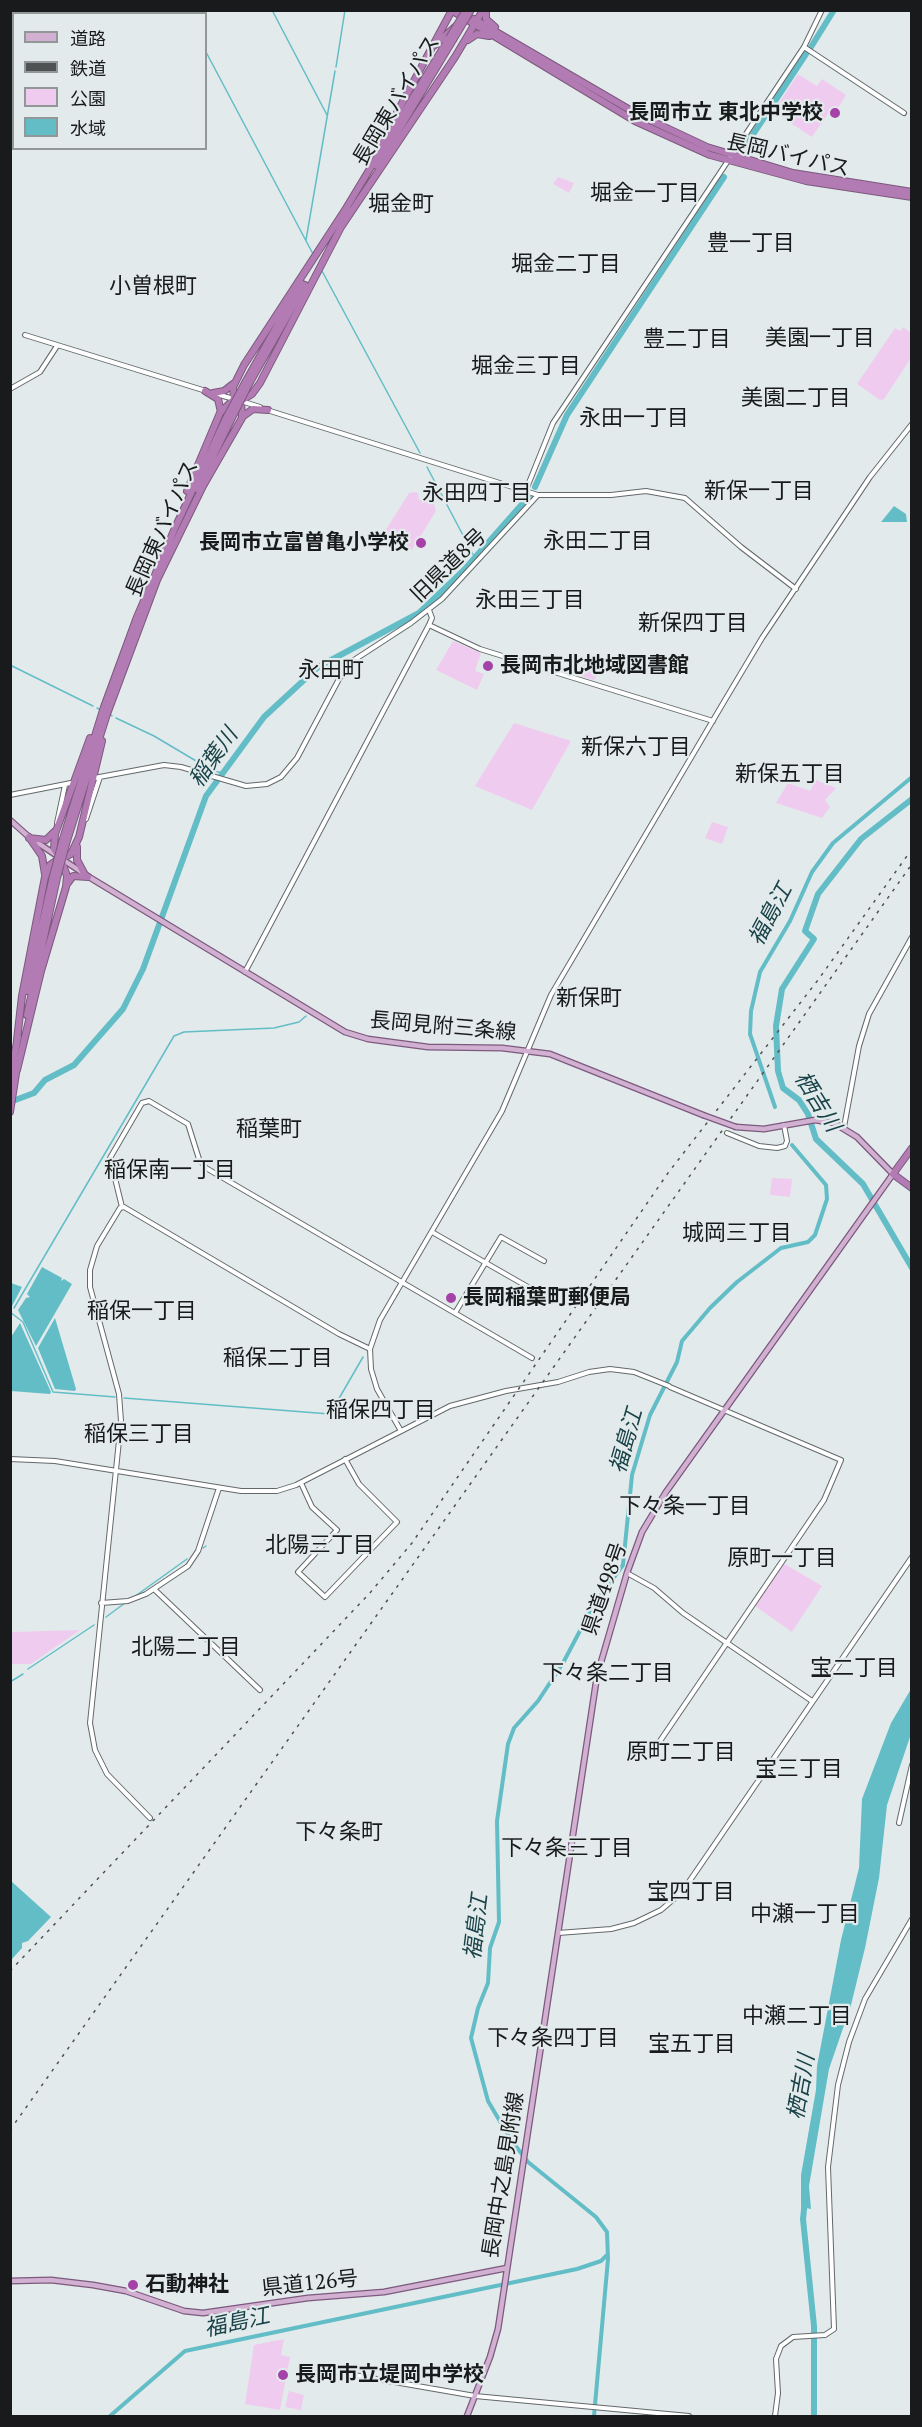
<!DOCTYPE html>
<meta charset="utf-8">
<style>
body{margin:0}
#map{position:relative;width:922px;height:2427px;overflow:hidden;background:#e3eaeb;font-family:"PT Serif","Noto Sans JP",serif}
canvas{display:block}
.frame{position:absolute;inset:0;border:12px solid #181a1b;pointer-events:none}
.legend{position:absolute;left:12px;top:12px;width:195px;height:138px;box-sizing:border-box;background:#e3eaeb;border:2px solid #929798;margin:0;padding:8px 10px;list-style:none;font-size:18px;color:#181a1b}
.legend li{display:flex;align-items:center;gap:12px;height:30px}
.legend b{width:30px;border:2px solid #929798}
</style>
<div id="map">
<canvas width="922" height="2427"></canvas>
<div class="frame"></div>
<ul class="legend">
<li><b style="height:8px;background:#d1b0d1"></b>道路</li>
<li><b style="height:8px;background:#4e5253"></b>鉄道</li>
<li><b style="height:16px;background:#efccef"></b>公園</li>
<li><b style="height:16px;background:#62bdc7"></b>水域</li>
</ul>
</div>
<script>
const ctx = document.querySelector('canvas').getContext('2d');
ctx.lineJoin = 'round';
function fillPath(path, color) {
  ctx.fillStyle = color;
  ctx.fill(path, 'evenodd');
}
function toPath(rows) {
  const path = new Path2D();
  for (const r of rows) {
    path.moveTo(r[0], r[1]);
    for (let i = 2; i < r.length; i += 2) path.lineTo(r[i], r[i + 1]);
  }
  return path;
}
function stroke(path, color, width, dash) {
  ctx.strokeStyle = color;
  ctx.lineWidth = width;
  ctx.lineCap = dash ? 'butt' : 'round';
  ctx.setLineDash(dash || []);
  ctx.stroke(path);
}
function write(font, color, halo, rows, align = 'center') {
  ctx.font = font + ' "PT Serif","Noto Sans JP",serif';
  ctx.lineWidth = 4.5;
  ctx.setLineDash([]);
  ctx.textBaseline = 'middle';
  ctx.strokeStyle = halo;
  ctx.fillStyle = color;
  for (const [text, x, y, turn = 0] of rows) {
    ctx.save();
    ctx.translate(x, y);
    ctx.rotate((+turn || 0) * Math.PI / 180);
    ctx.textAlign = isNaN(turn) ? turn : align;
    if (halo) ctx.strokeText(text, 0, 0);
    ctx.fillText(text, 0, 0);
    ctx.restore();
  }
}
fillPath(toPath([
 [798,74,817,86,822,79,846,95,836,111,831,109,812,137,777,114,775,109],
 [558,177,574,183,569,193,553,184],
 [903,327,911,333,911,358,884,399,880,400,857,384,895,328,900,331],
 [415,492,418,493,419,500,433,502,436,511,412,550,384,533,409,493],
 [453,641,481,653,475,671,484,674,477,690,436,670],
 [588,662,596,677,594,680,574,674,573,671],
 [514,723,571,741,532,810,475,786],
 [816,780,836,788,825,800,830,807,822,818,776,803,788,783,810,791],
 [712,822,728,827,722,844,705,838],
 [772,1178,792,1179,790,1197,770,1195],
 [783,1563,822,1586,792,1632,755,1606],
 [80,1630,31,1664,11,1664,11,1632],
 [284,2339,281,2355,290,2357,280,2410,245,2404,254,2345],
 [289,2391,304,2395,301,2410,285,2407]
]), '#efccef');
fillPath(toPath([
 [894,506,906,514,907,522,881,522],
 [42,1267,62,1278,61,1281,64,1279,72,1284,36,1346,18,1310,26,1298,30,1297,27,1294],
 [11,1283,22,1287,11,1308,10,1283],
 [55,1318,76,1389,75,1391,55,1389,38,1348],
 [20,1323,51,1392,50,1394,11,1391,11,1337],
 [911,1689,911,1734,887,1805,879,1878,865,1948,851,2005,829,2069,809,2186,811,2209,801,2207,801,2175,816,2090,817,2066,841,1940,859,1868,862,1799,891,1723],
 [11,1881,51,1917,28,1941,22,1943,22,1948,12,1959]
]), '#62bdc7');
stroke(toPath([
 [186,10,187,14],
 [272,10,327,115],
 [206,52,313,254],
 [336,67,345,10],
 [306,240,335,71],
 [322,271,420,453],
 [427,467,475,558],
 [10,665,93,706],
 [97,708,99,709],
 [111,715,112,716],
 [116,718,154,736,213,771,224,773],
 [14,1308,174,1036,184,1032,274,1028,299,1022,306,1016],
 [10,1312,23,1322,53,1392,115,1397],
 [124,1398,330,1414,363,1357],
 [203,1548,206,1546],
 [134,1597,187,1559],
 [106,1617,125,1603],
 [28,1669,94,1625],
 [10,1682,23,1674]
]), '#62bdc7', 1.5);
stroke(toPath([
 [775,1107,750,1034,751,1011,760,972,790,921,812,872,833,843,912,777],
 [110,2416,185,2351,577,2269,601,2261,608,2254],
 [594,2416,608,2259,607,2232,596,2217,528,2162,511,2140,488,2101,471,2038,478,2008,488,1983,490,1948,499,1922,497,1821,508,1744,514,1728,538,1701,563,1663,593,1606,623,1565,632,1475,650,1415,677,1362,682,1341,710,1308,737,1282,781,1248,808,1242,815,1235,827,1199,826,1185,792,1145]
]), '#62bdc7', 4);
stroke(toPath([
 [811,47,834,10],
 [746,145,806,54],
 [535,487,567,415,724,177],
 [912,799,861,839,818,894,805,931,814,939,782,989,776,1026,778,1071,783,1088,799,1100,808,1114,816,1139,863,1184,912,1268],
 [10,1102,34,1093,45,1080,74,1065,123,1009,143,969,206,796,264,717,318,667,419,613,464,570,531,494],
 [805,2200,803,2219,814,2326,814,2416]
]), '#62bdc7', 6);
const minor = toPath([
 [17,14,19,10],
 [10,25,14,20],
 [804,47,904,113],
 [25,335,206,391],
 [10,389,40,372,57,346],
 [216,394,234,399],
 [241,401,260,407],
 [267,410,538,495],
 [526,490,553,423,804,47,822,10],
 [429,625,480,649,713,721],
 [94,778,164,765,181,767,246,786,267,784,281,777,297,758,339,679,351,662,411,623,442,599,538,495,611,495,646,491,685,498,741,547,796,589],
 [10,795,71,783],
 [86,819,100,777],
 [57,823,65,785],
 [245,972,429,625,432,618,429,610],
 [844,1127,859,1046,869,1014,912,937],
 [727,1133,759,1146,777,1148,785,1146,787,1141,784,1125],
 [122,1207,110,1158,142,1103,149,1101,188,1124,199,1159,206,1168,532,1358],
 [432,1232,535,1291],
 [455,1313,501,1237,544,1261],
 [401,1431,377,1389,371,1369,370,1349,380,1320,502,1111,551,995,725,700,762,638,870,477,912,424],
 [10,1459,55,1461,241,1491,277,1491,296,1485,450,1406,506,1391,558,1382,589,1372,610,1369,634,1372,669,1386],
 [301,1483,312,1507,337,1530,298,1572,325,1597,397,1522,359,1484,345,1459],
 [627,1573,654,1588,683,1613,812,1701],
 [155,1590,260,1690],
 [101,1603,128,1601,146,1594,188,1566,198,1551,219,1488],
 [660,1741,824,1500,841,1460,670,1387],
 [150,1818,107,1774,95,1750,90,1723,121,1421,119,1394,90,1287,90,1270,97,1246,120,1208,124,1207,339,1334,370,1349],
 [899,1823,912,1765],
 [558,1933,611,1929,634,1923,661,1910,682,1892,912,1557],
 [325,2370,475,2396,689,2416],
 [775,2416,778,2393,776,2359,781,2346,793,2337,825,2335,834,2329,828,2167,838,2085,849,2042,865,1999,912,1919]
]);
const major = toPath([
 [10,820,29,837,89,877,345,1032,368,1039,428,1047,502,1048,550,1054,703,1115],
 [10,2281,51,2280,93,2285,126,2291,184,2311,203,2313,308,2298,384,2292,507,2268],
 [467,2416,490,2357,498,2329,597,1676,627,1573,642,1532,666,1492,893,1174,857,1137,834,1123,815,1120,764,1129,736,1127]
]);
const highway = toPath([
 [451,10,635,121,710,155,806,181,912,197],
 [486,10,486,19,495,27],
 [474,19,637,114,707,147,793,173,912,192],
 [468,40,477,34,489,36],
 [435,45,456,26],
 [377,150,452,10],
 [377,166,453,40],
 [345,210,449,38],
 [246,381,301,283],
 [250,382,305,285],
 [205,391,218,399,221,412],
 [213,393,224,391,233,384],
 [242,417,253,409,268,410],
 [197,489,230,422],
 [187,491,220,413,234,399,233,387,244,365,347,207],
 [156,582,203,486,242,418,241,401,252,394,260,383,341,227,455,57,483,10],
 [29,837,42,856,45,874],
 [29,838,46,840,54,832],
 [62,842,104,707,137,617,175,528,225,420],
 [66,844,107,714,157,580],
 [77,847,77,860,85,875],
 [67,884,73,876,88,877],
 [27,991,53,876],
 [27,1015,57,878],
 [17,1040,22,996,45,877,50,865,60,858,54,849,55,834,90,738],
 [17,1070,41,971,66,887,67,876,61,859,71,854,79,837,102,741],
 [10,1077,18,1037],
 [10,1112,17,1067],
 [912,1148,893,1174,912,1188]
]);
stroke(minor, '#63696a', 6);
stroke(major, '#7c597e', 7);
stroke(highway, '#7c597e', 8);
stroke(minor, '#fff', 4);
stroke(major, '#d1b0d1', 4.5);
stroke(highway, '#b27bb3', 6);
stroke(toPath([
 [10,1971,369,1594,412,1543,668,1173,818,980,912,849],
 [10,2130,912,864]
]), '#4e5253', 1.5, [3, 6]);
const majorBridge = toPath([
 [703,1115,736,1127]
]);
const highwayBridge = toPath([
 [449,38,466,10],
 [453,40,471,10],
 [225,420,246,381],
 [230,422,250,382],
 [53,876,62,842],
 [57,878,66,844]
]);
stroke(majorBridge, '#7c597e', 7, []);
stroke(highwayBridge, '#7c597e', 8, []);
stroke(majorBridge, '#d1b0d1', 4.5);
stroke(highwayBridge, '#b27bb3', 6);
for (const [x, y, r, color] of [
 [835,113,6,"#a542a8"],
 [421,543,6,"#a542a8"],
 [488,666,6,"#a542a8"],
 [451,1298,6,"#a542a8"],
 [133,2285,6,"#a542a8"],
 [283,2375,6,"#a542a8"]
]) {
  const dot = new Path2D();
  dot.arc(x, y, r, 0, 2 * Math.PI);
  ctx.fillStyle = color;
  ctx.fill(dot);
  stroke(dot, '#e3eaeb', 2);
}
write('21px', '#181a1b', '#e3eaeb', [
 ["長岡東バイパス",397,101,-59],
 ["長岡バイパス",788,156,13],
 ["長岡東バイパス",163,529,-66],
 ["旧県道8号",449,566,-44],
 ["長岡見附三条線",443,1027,5],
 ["県道498号",605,1589,-71],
 ["長岡中之島見附線",504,2175,-81],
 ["県道126号",310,2284,-6]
]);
write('bold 21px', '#181a1b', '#e3eaeb', [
 ["長岡市立 東北中学校",823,113,"right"],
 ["長岡市立富曽亀小学校",409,543,"right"],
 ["長岡市北地域図書館",500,666],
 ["長岡稲葉町郵便局",463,1298],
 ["石動神社",145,2285],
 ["長岡市立堤岡中学校",295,2375]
], 'left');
write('22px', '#181a1b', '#e3eaeb', [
 ["堀金一丁目",645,194],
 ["堀金町",401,205],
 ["豊一丁目",751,244],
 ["堀金二丁目",566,265],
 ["小曽根町",153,287],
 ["美園一丁目",820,339],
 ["豊二丁目",687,340],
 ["堀金三丁目",526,367],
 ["美園二丁目",796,399],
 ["永田一丁目",634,419],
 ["新保一丁目",759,492],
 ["永田四丁目",477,494],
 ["永田二丁目",598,542],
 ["永田三丁目",530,601],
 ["新保四丁目",693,624],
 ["永田町",331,671],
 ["新保六丁目",636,748],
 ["新保五丁目",790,775],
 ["新保町",589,999],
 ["稲葉町",269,1130],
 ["稲保南一丁目",170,1171],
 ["城岡三丁目",737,1234],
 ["稲保一丁目",142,1312],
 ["稲保二丁目",278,1359],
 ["稲保四丁目",381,1411],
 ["稲保三丁目",139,1435],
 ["下々条一丁目",685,1507],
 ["北陽三丁目",320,1546],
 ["原町一丁目",782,1559],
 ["北陽二丁目",186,1648],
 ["宝二丁目",854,1669],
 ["下々条二丁目",608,1674],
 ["原町二丁目",681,1753],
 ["宝三丁目",799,1770],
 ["下々条町",339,1833],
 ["下々条三丁目",567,1849],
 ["宝四丁目",691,1893],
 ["中瀬一丁目",805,1915],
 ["中瀬二丁目",797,2017],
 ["下々条四丁目",553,2039],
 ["宝五丁目",692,2045]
]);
write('italic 22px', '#194348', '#e3eaeb', [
 ["稲葉川",214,758,-55],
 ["福島江",771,915,-62],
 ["栖吉川",817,1102,58],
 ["福島江",627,1441,-74],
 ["福島江",477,1927,-83],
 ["栖吉川",802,2087,-80],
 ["福島江",237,2323,-12]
]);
</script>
